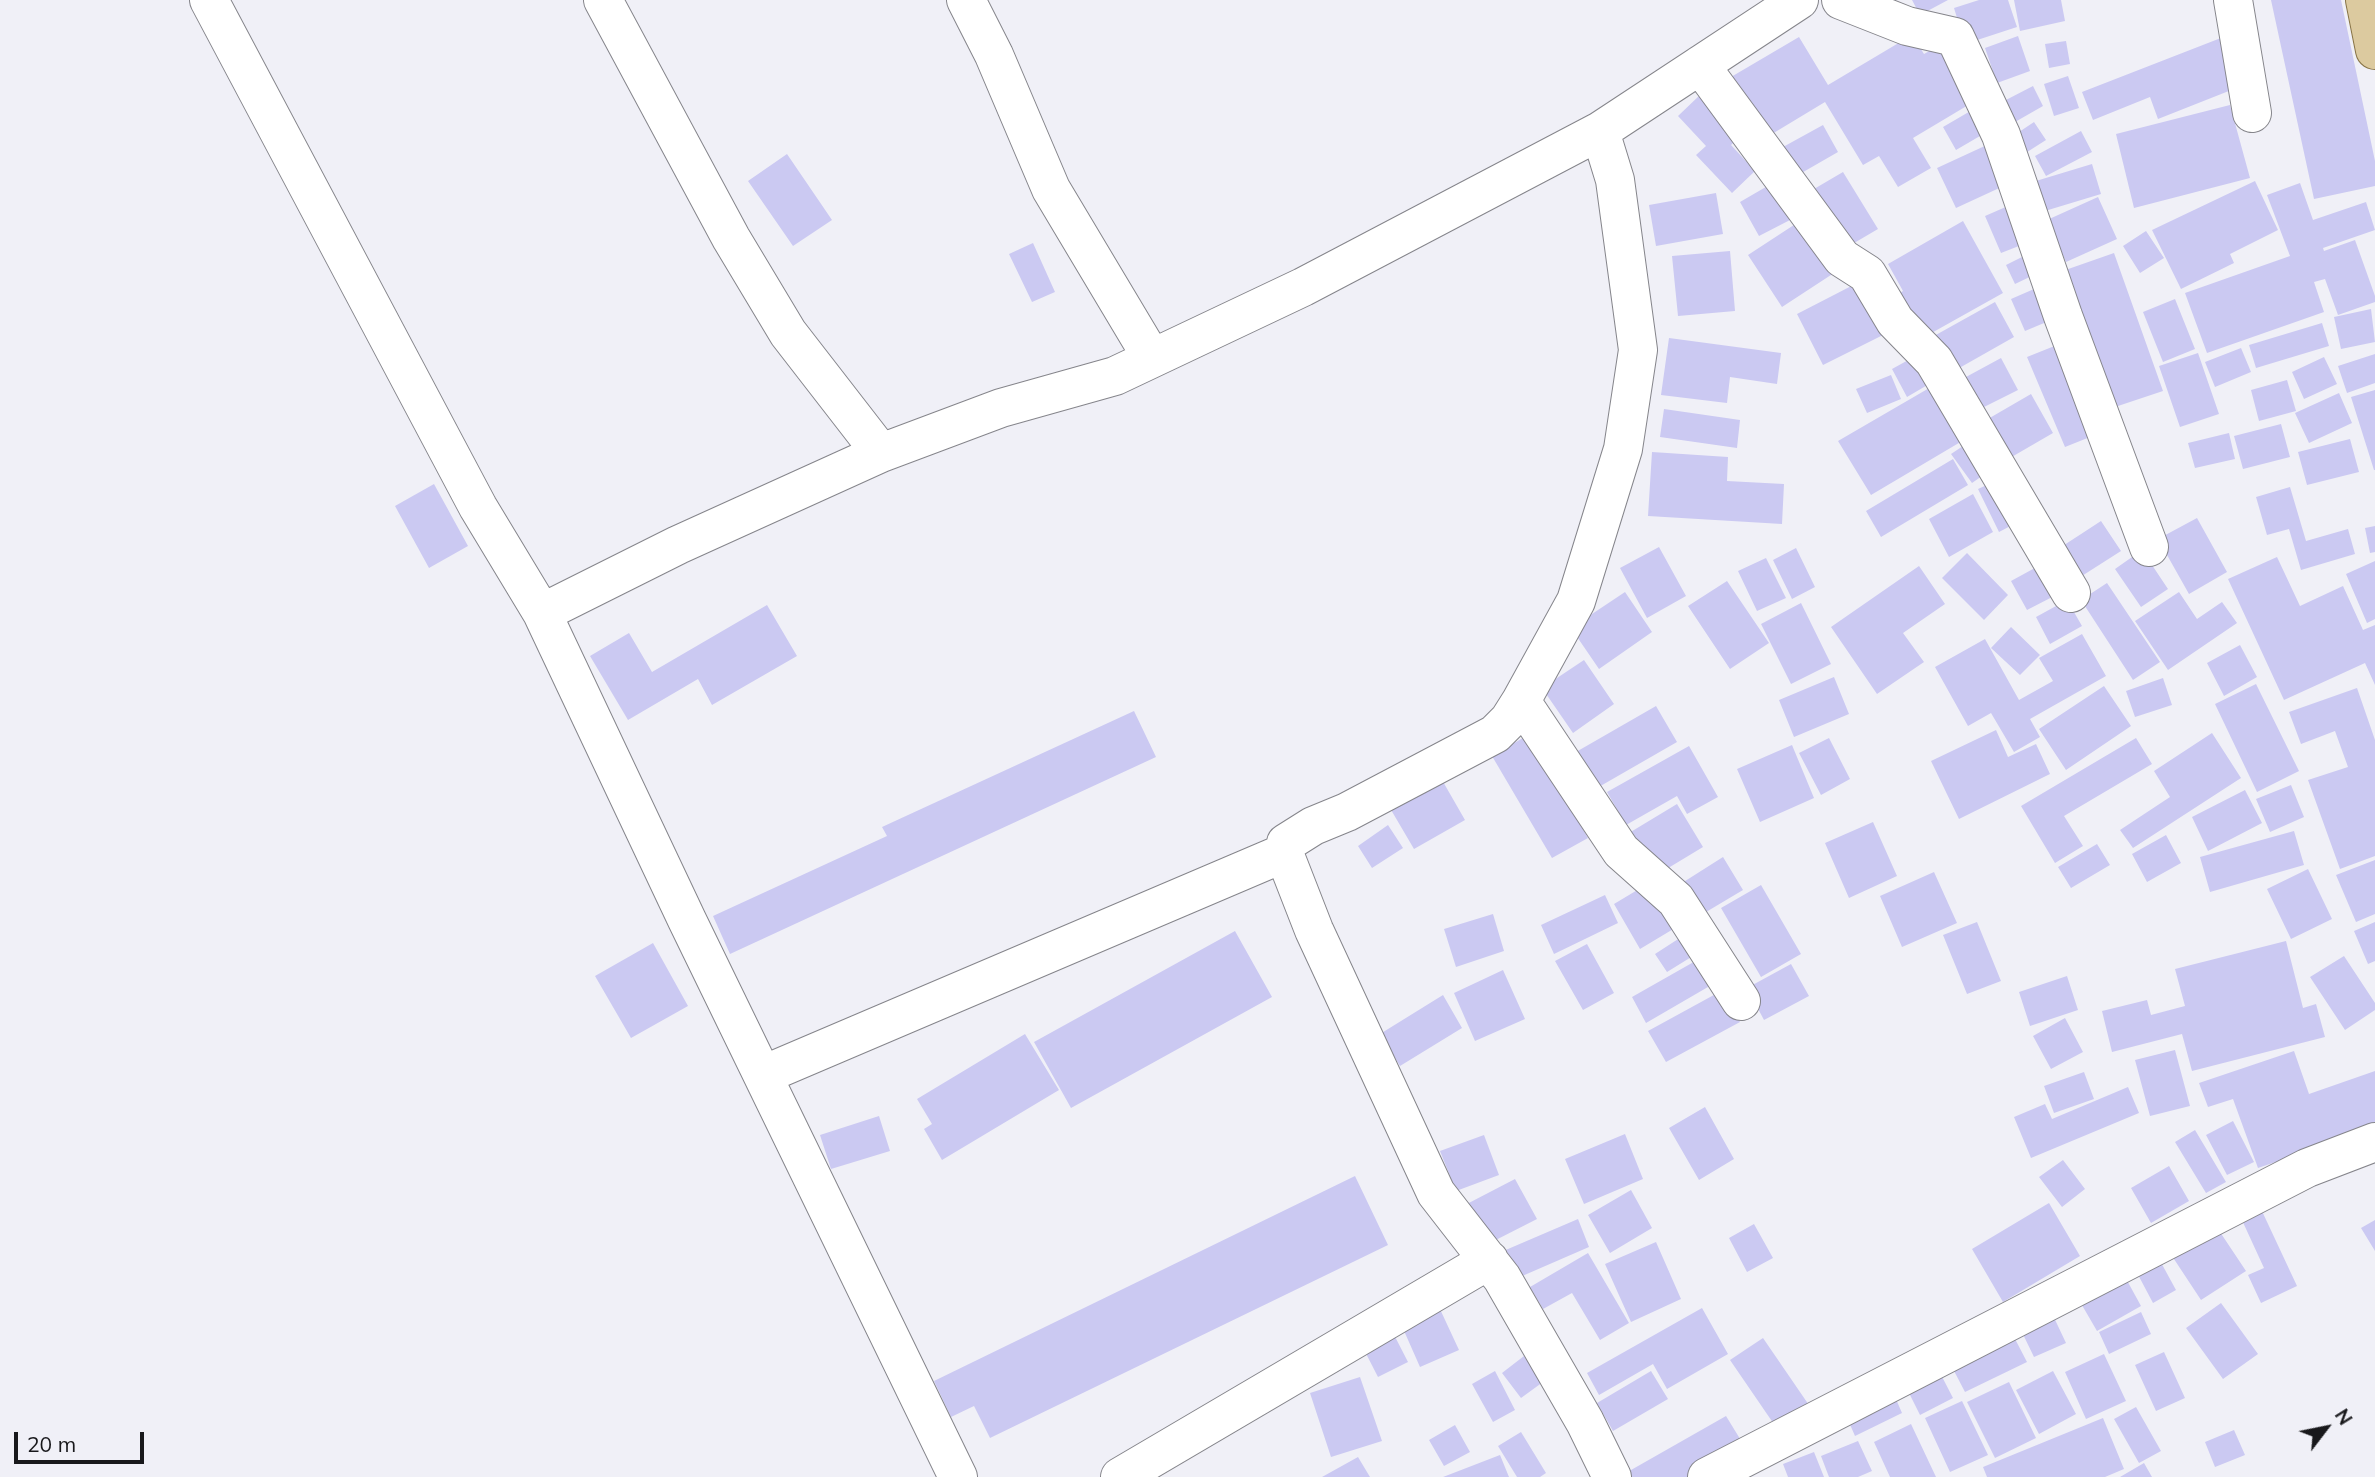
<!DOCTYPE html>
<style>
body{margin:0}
#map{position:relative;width:2375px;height:1477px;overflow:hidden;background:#f0f0f7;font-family:Mulish,sans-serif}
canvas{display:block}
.north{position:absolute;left:2291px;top:1393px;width:70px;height:70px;-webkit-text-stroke:5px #f0f0f7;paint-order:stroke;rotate:58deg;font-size:19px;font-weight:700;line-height:28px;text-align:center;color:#18181b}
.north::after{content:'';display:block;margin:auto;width:24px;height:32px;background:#18181b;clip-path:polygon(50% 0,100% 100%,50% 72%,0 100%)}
.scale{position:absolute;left:14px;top:1432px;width:130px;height:32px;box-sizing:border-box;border:4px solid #18181b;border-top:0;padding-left:9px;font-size:21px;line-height:24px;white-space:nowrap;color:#18181b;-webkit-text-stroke:5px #f0f0f7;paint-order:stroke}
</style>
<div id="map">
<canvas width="2375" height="1477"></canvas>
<div class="north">N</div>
<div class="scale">20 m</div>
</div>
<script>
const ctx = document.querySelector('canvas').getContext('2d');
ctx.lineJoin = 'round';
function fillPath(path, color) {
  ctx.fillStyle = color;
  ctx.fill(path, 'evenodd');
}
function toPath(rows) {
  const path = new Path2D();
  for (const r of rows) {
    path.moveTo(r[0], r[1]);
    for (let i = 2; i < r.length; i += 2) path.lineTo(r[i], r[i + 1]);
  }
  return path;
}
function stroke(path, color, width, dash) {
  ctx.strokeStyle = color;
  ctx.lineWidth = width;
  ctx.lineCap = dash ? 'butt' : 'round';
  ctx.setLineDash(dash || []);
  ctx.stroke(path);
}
fillPath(toPath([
 [1912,0,1948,0,1920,15],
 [1979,0,2008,0,2017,27,1965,44,1954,8],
 [2014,0,2061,0,2065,21,2020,31],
 [2271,0,2341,0,2375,161,2375,186,2314,199],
 [1912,35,1924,54,1947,41,1980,98,1913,138,1931,168,1898,187,1879,156,1863,165,1825,102,1767,137,1731,77,1799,37,1828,85],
 [2018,36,2030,71,1997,83,1985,48],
 [2226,36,2244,85,2158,119,2150,97,2093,120,2082,92],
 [2066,41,2070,64,2049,68,2045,44],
 [2068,76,2079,108,2054,116,2044,84],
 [2033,86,2043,106,2015,122,2004,101],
 [1701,94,1740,136,1731,145,1755,171,1732,193,1696,155,1706,146,1678,116],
 [2230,105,2250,178,2134,208,2116,134],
 [1979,106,1992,129,1956,150,1943,127],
 [2034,122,2046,140,2024,154,2013,136],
 [1823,125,1838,152,1798,175,1783,147],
 [2081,131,2092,152,2046,176,2035,156],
 [1989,144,2008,184,1956,208,1937,168],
 [787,154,832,220,793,246,748,181],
 [2092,164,2101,194,2035,214,2026,184],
 [1843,172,1878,229,1849,246,1814,189],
 [2255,181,2278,230,2230,254,2234,263,2181,289,2152,230],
 [2300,183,2313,220,2366,202,2375,230,2323,248,2324,251,2355,240,2375,296,2375,302,2338,315,2325,279,2314,282,2324,312,2207,353,2185,293,2290,256,2267,195],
 [1771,184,1790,220,1759,236,1740,202],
 [1716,193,1723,234,1656,246,1649,205],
 [2098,197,2117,239,2066,262,2047,220],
 [2008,206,2024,244,2001,253,1985,216],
 [1800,221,1834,273,1782,307,1748,255],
 [1963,221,2003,293,1919,340,1894,297,1903,291,1888,264],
 [2146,231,2164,258,2140,273,2123,246],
 [1033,243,1055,292,1032,302,1009,254],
 [1730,251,1735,311,1678,316,1672,256],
 [2030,253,2040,272,2015,284,2006,265],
 [2114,253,2163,391,2103,411,2054,274],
 [1863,280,1889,332,1823,365,1797,314],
 [2041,286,2056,318,2025,331,2011,299],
 [2175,299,2195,349,2163,362,2143,312],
 [1995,302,2014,337,1954,371,1934,336],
 [2371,309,2375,342,2341,349,2334,317],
 [2322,323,2329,346,2256,368,2249,345],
 [1669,338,1781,353,1777,384,1730,377,1727,403,1661,395],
 [2062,343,2100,433,2065,447,2027,357],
 [2241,348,2251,372,2215,387,2205,362],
 [1921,353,1936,380,1907,397,1892,369],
 [2198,353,2219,414,2180,427,2159,366],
 [2375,354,2375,383,2347,393,2338,366],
 [2324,357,2337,384,2304,399,2292,372],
 [2001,358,2018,390,1982,408,1966,377],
 [1891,375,1901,399,1867,413,1856,389],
 [1943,380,1974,434,1871,495,1838,441],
 [2287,380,2296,411,2259,421,2251,390],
 [2375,390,2375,470,2374,470,2351,397],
 [2339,393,2352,423,2309,443,2295,413],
 [2031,394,2053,433,2003,462,1981,423],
 [1664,409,1740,420,1737,448,1660,437],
 [2281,424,2290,457,2243,469,2234,436],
 [2229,433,2235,459,2195,468,2188,443],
 [1975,438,1995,467,1972,483,1951,454],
 [2350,439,2359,472,2307,485,2298,452],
 [1652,452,1728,457,1727,481,1784,484,1782,524,1648,516],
 [1953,459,1968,485,1881,537,1866,511],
 [2000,479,2020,521,1999,532,1978,489],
 [434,484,468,546,429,568,395,506],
 [2290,487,2306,541,2348,529,2355,554,2301,570,2289,529,2267,535,2256,497],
 [1973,494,1993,532,1949,557,1929,519],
 [2197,518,2227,572,2189,594,2158,539],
 [2101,521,2121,551,2074,581,2055,551],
 [2375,526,2375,552,2370,553,2365,528],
 [1659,547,1686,596,1647,618,1620,568],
 [1796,548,1815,587,1792,599,1773,560],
 [2142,550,2168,589,2141,607,2115,569],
 [1967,553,2008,595,1984,620,1942,578],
 [2277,557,2300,606,2343,586,2363,630,2375,625,2375,685,2365,663,2284,700,2228,579],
 [1766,558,1786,598,1757,611,1738,571],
 [2375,561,2375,619,2367,623,2346,574],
 [2044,563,2060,593,2027,610,2011,581],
 [1919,566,1945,604,1903,633,1924,662,1877,694,1831,627],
 [1727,581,1769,643,1730,669,1688,606],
 [2107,583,2160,662,2133,680,2081,600],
 [1625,592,1652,632,1599,669,1571,628],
 [2179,592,2197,619,2222,602,2237,623,2168,670,2135,621],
 [2067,600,2082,626,2050,644,2036,617],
 [1801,603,1831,664,1791,684,1761,624],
 [767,605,797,656,712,705,698,679,628,720,590,656,629,633,652,672],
 [2011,627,2040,655,2020,675,1991,648],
 [2082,634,2106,676,2030,719,2040,737,2014,752,1991,713,1968,726,1935,667,1985,639,2019,700,2053,681,2039,658],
 [2240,645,2257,677,2224,696,2207,663],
 [1584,660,1614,704,1573,733,1542,688],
 [1834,677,1849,714,1794,737,1779,700],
 [2163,678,2172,705,2135,717,2126,691],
 [2256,684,2299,771,2257,792,2215,704],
 [2104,686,2131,726,2066,770,2039,729],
 [2357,688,2375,740,2375,856,2340,869,2308,780,2348,767,2335,731,2301,744,2289,712],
 [1656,706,1677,742,1597,788,1576,752],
 [1134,711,1156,757,730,954,713,916,887,836,882,827],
 [1996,730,2008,757,2036,744,2050,774,1959,819,1931,761],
 [2212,733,2241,778,2133,848,2120,830,2170,797,2154,771],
 [1528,735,1588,838,1552,858,1492,756],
 [1829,738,1850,779,1821,795,1799,753],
 [2136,738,2152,764,2064,816,2083,846,2055,863,2021,806],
 [1792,745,1814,798,1760,822,1737,769],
 [1689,746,1718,797,1687,814,1677,796,1626,825,1607,792],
 [1438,773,1465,820,1414,849,1387,803],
 [2291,785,2304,817,2270,832,2256,799],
 [2245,790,2262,823,2208,851,2192,817],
 [1677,804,1703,847,1655,876,1629,833],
 [1873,822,1897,876,1849,898,1825,843],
 [1388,825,1403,848,1372,868,1358,846],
 [2294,831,2304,865,2210,892,2200,857],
 [2166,835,2181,863,2147,882,2132,854],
 [2097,844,2110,865,2071,888,2058,867],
 [1723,857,1743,890,1701,915,1682,883],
 [2375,860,2375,914,2356,922,2336,875],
 [2308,869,2332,919,2291,939,2267,889],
 [1934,872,1957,923,1902,947,1880,896],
 [1761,885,1801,954,1761,977,1721,908],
 [1644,886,1675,928,1640,949,1614,904],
 [1605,895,1618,923,1554,954,1541,925],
 [1493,914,1504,951,1456,967,1444,929],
 [1977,922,2001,981,1967,994,1943,935],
 [2375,922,2375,961,2368,964,2354,931],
 [1235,931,1272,997,1071,1108,1034,1042],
 [1689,932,1701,951,1667,972,1655,954],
 [2286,941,2303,1008,2316,1004,2325,1037,2192,1071,2182,1034,2112,1052,2102,1011,2147,1000,2151,1015,2185,1006,2175,969],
 [653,943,688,1006,631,1038,595,976],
 [1587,944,1614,993,1583,1010,1555,961],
 [1706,955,1720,980,1646,1023,1632,997],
 [2344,956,2375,1003,2375,1010,2345,1030,2310,977],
 [1791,964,1809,996,1764,1020,1747,988],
 [1503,970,1525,1019,1475,1041,1454,993],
 [2067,976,2078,1010,2030,1026,2019,992],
 [1723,990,1740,1022,1666,1062,1648,1031],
 [1443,995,1462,1028,1400,1066,1380,1034],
 [2065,1018,2083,1052,2051,1069,2033,1036],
 [1025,1034,1059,1090,942,1160,924,1129,932,1124,917,1099],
 [2175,1050,2190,1106,2150,1116,2135,1060],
 [2294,1051,2309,1094,2375,1071,2375,1128,2258,1168,2233,1099,2208,1107,2199,1083],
 [2084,1072,2094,1099,2054,1113,2044,1086],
 [2128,1087,2139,1113,2031,1158,2014,1117,2045,1104,2052,1119],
 [1705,1107,1734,1159,1699,1180,1669,1128],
 [879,1116,890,1151,831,1169,820,1135],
 [2233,1121,2254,1162,2227,1175,2206,1135],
 [2195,1130,2226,1182,2206,1193,2175,1142],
 [1625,1134,1643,1179,1584,1204,1565,1159],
 [1484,1135,1499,1175,1456,1191,1440,1151],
 [2063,1160,2085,1189,2062,1207,2039,1177],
 [2169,1166,2189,1201,2151,1223,2131,1188],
 [1355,1176,1388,1245,990,1438,974,1406,951,1417,934,1381],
 [1515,1179,1537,1219,1484,1246,1463,1206],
 [1631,1190,1652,1228,1610,1253,1588,1215],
 [2049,1203,2080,1256,2003,1302,1972,1249],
 [2261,1209,2297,1286,2261,1303,2248,1275,2264,1268,2241,1218],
 [1578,1219,1589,1247,1513,1280,1501,1252],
 [2375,1220,2375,1251,2361,1228],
 [2214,1223,2246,1271,2201,1300,2170,1253],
 [1754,1224,1773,1258,1747,1272,1729,1238],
 [1656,1242,1681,1299,1631,1322,1605,1264],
 [1588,1253,1629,1323,1600,1340,1572,1293,1543,1309,1530,1287],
 [2158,1257,2176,1290,2153,1303,2135,1269],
 [2124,1275,2141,1306,2097,1331,2079,1300],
 [2221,1303,2258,1354,2223,1379,2186,1328],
 [1439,1307,1459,1350,1420,1367,1401,1324],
 [2049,1307,2066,1343,2034,1357,2017,1322],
 [1702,1308,1728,1354,1667,1389,1653,1364,1599,1395,1587,1373],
 [2141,1312,2151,1334,2109,1354,2099,1332],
 [1389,1325,1408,1362,1378,1377,1359,1340],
 [2014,1337,2027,1362,1965,1392,1952,1367],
 [1763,1338,1813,1411,1780,1433,1730,1360],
 [2164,1352,2185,1398,2156,1411,2135,1365],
 [2104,1354,2126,1401,2086,1419,2065,1372],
 [1524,1356,1543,1382,1521,1398,1502,1373],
 [1937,1367,1953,1398,1920,1415,1904,1383],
 [1495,1371,1515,1410,1493,1422,1472,1384],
 [1651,1371,1668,1399,1613,1431,1597,1403],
 [2053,1371,2076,1414,2039,1434,2016,1390],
 [1360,1377,1382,1441,1331,1457,1310,1393],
 [2009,1382,2036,1438,1995,1458,1967,1402],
 [1892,1390,1902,1413,1855,1436,1845,1413],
 [1962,1401,1988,1455,1950,1472,1925,1418],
 [2136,1407,2161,1451,2139,1463,2114,1419],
 [1726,1416,1745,1447,1693,1477,1626,1477,1624,1474],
 [2103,1418,2124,1469,2105,1477,1987,1477,1983,1467],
 [1911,1424,1936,1477,1890,1477,1874,1442],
 [1455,1425,1470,1452,1444,1466,1429,1440],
 [2234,1430,2245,1455,2215,1467,2205,1442],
 [1521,1432,1546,1473,1540,1477,1517,1477,1498,1446],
 [1858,1441,1872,1471,1858,1477,1829,1477,1821,1456],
 [1814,1452,1824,1477,1788,1477,1783,1464],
 [1500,1455,1509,1477,1443,1477],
 [1358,1457,1370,1477,1322,1477],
 [2144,1463,2152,1477,2120,1477]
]), '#cbc9f2');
const minor = toPath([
 [209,0,478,507,542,613,687,920,958,1477],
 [603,0,731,238,788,333,881,453],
 [966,0,994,55,1051,189,1152,358],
 [1841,0,1907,26,1955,37,2001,135,2063,316,2149,547],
 [2233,0,2252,113],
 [1700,65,1842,258,1867,274,1895,321,1934,361,2071,593],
 [542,613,678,545,881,453,1001,408,1115,376,1303,287,1600,131],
 [1521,701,1621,851,1676,900,1741,1001],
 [763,1075,1284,853],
 [1120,1477,1489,1260],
 [1612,1477,1585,1422,1502,1278,1436,1193,1314,930,1284,853,1286,843,1313,826,1347,812,1495,734,1509,720,1521,701,1576,601,1623,449,1638,350,1615,180,1600,131,1799,0],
 [1707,1477,2307,1168,2375,1142]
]);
const major = toPath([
 [2365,0,2375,50]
]);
stroke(minor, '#85858b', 40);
stroke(major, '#887447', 40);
stroke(minor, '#fff', 38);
stroke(major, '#dcca9f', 38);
</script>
